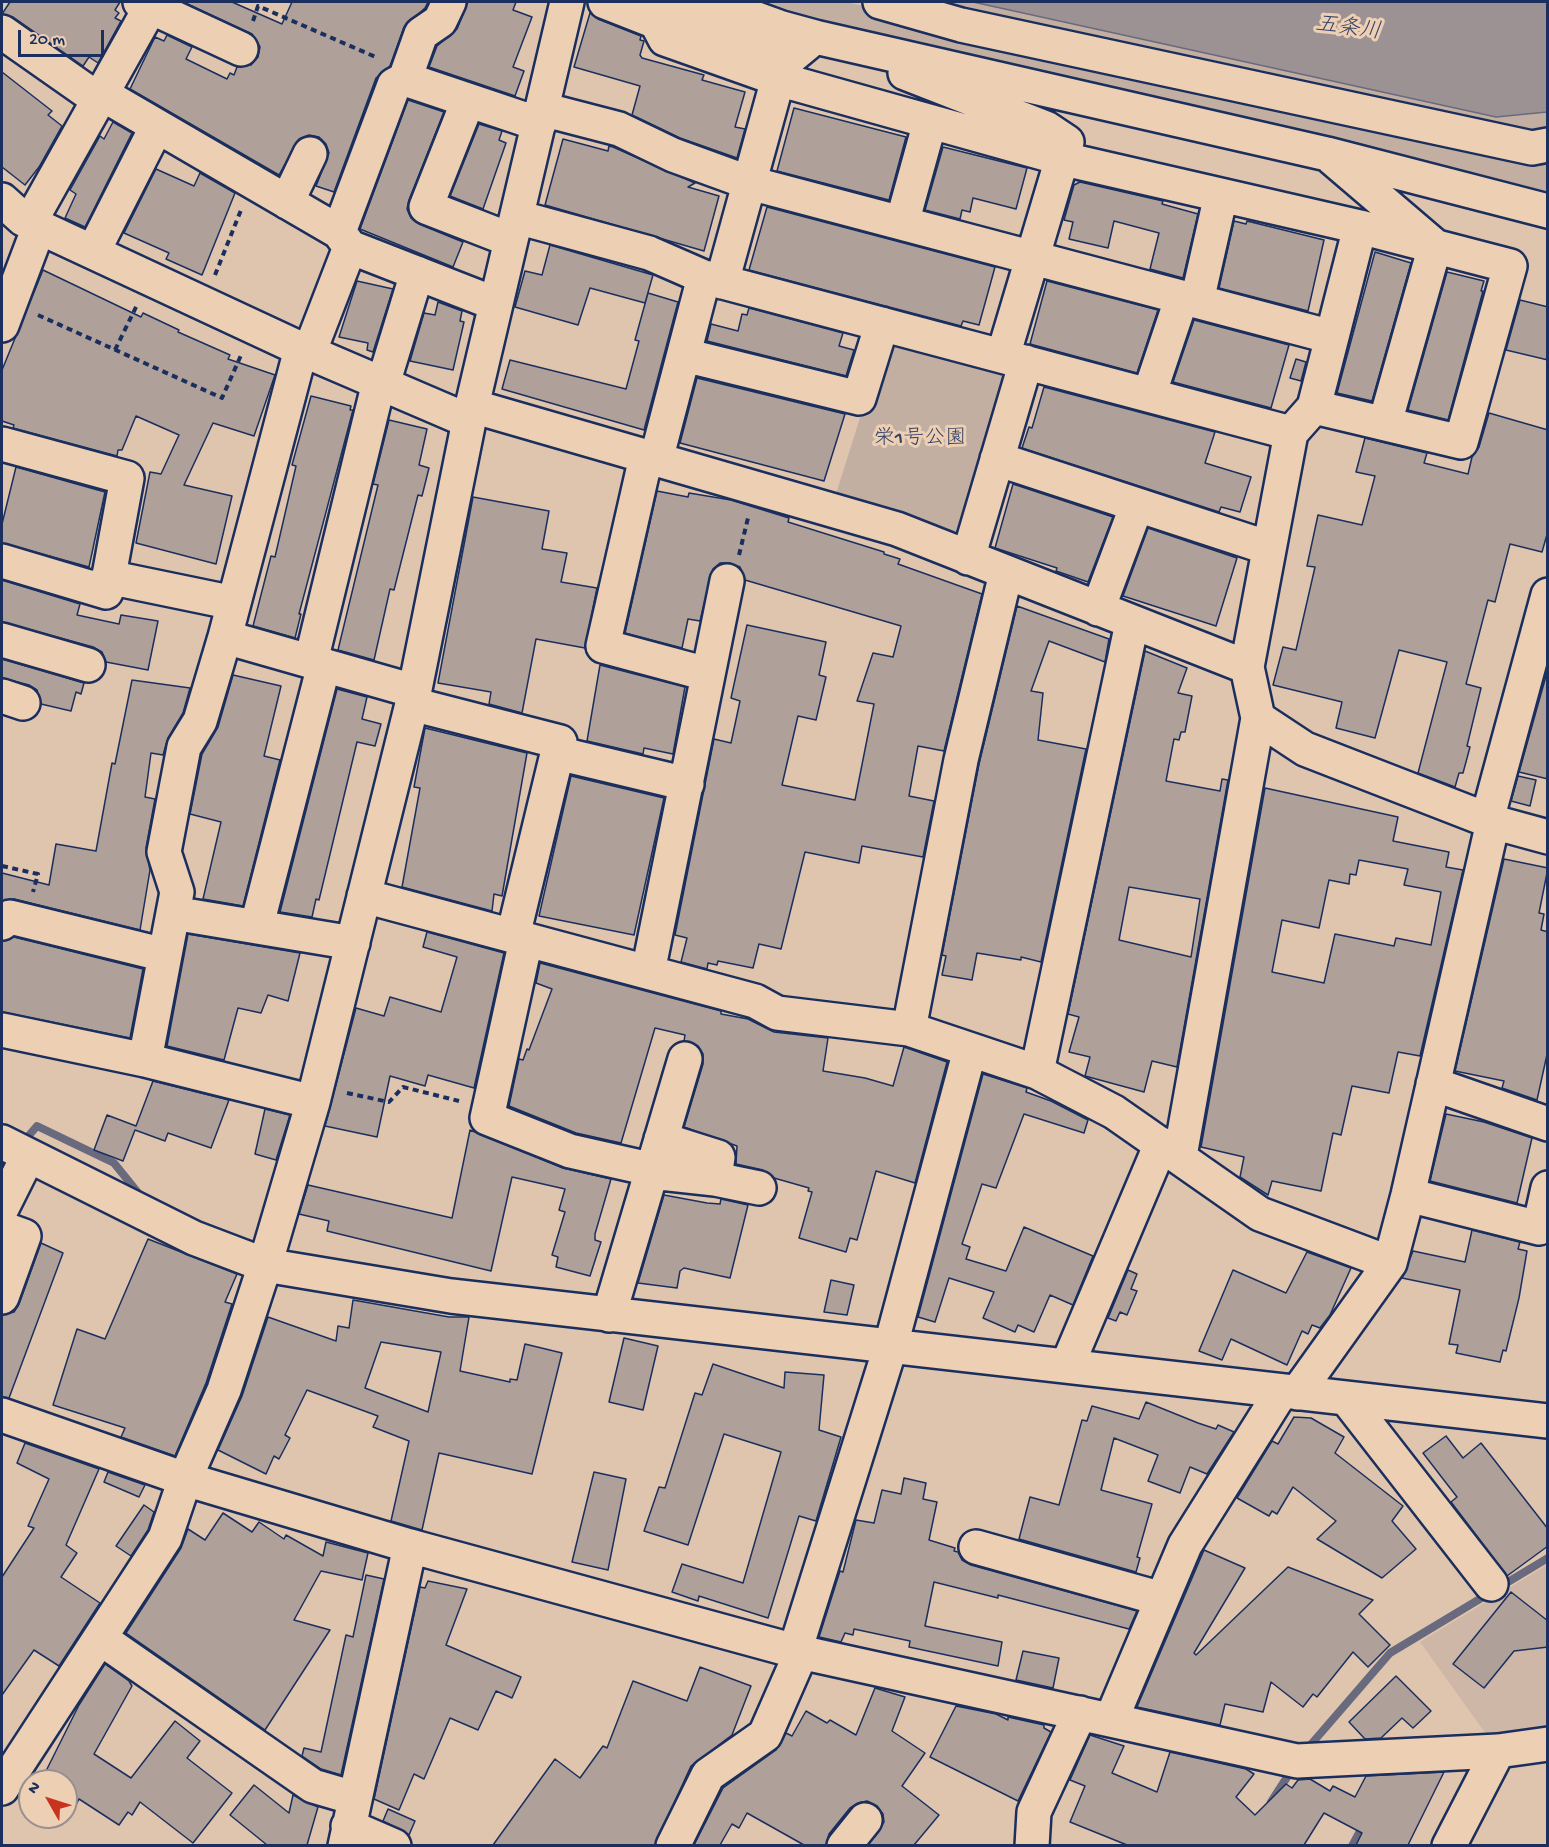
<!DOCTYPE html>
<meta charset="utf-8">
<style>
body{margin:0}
#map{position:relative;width:1549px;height:1847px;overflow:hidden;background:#e0c5ae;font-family:"Gochi Hand",sans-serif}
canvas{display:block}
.frame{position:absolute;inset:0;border:3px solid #1b2f5e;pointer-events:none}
.north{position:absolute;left:18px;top:1769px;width:60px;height:60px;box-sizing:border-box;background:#edcfb3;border:2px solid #998f91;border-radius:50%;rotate:309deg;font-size:16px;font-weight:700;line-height:24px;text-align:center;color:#1b2f5e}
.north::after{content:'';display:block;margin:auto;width:21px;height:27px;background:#c8321e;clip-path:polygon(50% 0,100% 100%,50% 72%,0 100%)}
.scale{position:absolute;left:18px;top:30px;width:86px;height:27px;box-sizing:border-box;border:3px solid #1b2f5e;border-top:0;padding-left:8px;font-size:18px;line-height:21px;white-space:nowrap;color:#1b2f5e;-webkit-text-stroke:4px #edcfb3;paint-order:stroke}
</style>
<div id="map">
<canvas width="1549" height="1847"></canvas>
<div class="frame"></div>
<div class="north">N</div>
<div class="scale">20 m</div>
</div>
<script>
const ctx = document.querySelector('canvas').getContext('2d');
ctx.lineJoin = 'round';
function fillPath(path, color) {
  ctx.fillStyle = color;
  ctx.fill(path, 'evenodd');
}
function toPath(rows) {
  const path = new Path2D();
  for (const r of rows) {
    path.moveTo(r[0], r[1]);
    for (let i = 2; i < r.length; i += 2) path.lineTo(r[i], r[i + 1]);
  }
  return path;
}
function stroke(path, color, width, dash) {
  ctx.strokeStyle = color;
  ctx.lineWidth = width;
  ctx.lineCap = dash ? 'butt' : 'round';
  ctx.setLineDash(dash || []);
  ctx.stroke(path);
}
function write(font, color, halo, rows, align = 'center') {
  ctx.font = font + ' "Gochi Hand","Klee One",sans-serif';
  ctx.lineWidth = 6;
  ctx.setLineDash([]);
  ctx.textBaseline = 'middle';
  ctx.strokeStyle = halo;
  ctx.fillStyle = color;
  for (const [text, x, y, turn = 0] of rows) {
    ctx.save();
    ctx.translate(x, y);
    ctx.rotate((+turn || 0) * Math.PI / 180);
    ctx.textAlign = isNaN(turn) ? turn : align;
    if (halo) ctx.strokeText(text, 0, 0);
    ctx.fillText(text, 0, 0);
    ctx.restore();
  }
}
fillPath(toPath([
 [1547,1565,1547,1734,1491,1741,1420,1642]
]), '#ceb7a7');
fillPath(toPath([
 [759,2,846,2,1547,153,1547,191,1208,111,850,32],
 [913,2,973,2,1496,117,1547,112,1547,139],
 [894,341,998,368,1005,383,960,529,949,534,835,497,882,348]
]), '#c3afa2');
const water = toPath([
 [973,2,1547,2,1547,112,1496,117,973,2]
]);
fillPath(water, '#9d9293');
stroke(water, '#696a7e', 1.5);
stroke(toPath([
 [25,1140,37,1126,114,1163,139,1194],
 [1307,1749,1390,1653,1548,1558],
 [1271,1802,1291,1771],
 [1352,1846,1365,1822]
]), '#696a7e', 8);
const building = toPath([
 [10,2,120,2,115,10,119,13,115,18,121,21,98,63,89,57,83,66,13,17,2,14,10,2],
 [183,2,232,2,282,24,292,2,428,2,425,8,404,27,390,66,376,78,334,192,316,186,329,153,326,144,319,137,309,135,299,139,279,175,130,89,155,37,164,41,167,35,192,47,186,59,227,79,230,73,234,75,237,67,251,65,258,57,260,47,252,34,183,2],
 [468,2,516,2,513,10,532,17,513,67,524,71,515,96,429,67,437,46,457,29,468,2],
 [590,13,598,19,641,36,640,40,644,41,640,55,642,58,704,75,702,80,745,92,735,127,745,129,737,158,680,138,632,115,640,86,574,67,590,13],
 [2,72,52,111,48,115,62,126,39,167,25,185,2,167,2,72],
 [408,100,444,112,409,200,407,209,411,218,419,224,463,242,453,267,360,229,408,100],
 [794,108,906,137,889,200,777,171,794,108],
 [113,122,132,133,85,227,65,218,76,194,70,190,100,136,104,139,113,122],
 [479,124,502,131,499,140,506,143,483,209,450,196,479,124],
 [563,139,608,151,609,146,613,147,695,183,688,187,719,196,704,251,545,205,563,139],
 [943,147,1027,168,1016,209,973,198,970,212,962,210,960,219,925,210,943,147],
 [156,169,194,186,200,173,235,193,202,275,166,259,169,253,124,233,156,169],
 [1080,182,1163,201,1162,204,1198,214,1183,278,1150,269,1159,233,1114,221,1108,248,1069,239,1073,222,1064,220,1074,185,1080,182],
 [767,207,995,267,979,325,963,321,961,326,749,270,767,207],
 [1234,221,1246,224,1247,221,1324,240,1308,311,1219,288,1234,221],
 [550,245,653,275,645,303,590,288,578,325,515,307,525,271,542,275,550,245],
 [1375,252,1411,263,1372,401,1337,393,1375,252],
 [43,270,141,317,143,313,179,330,178,332,230,355,228,359,275,375,254,436,213,423,184,485,232,496,216,564,136,543,150,472,161,474,179,435,136,416,122,450,118,450,117,456,13,428,14,425,2,421,2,370,43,270],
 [1447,272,1484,281,1481,291,1483,291,1448,420,1408,410,1447,272],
 [357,281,393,289,373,352,367,350,368,343,339,337,357,281],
 [1047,281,1158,310,1137,373,1030,344,1047,281],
 [648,293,678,302,644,430,502,389,510,360,626,389,639,341,635,340,648,293],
 [1520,300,1548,307,1548,360,1506,350,1520,300],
 [438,302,462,311,460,321,464,322,453,370,410,361,424,313,435,315,438,302],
 [749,308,843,333,839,346,854,350,846,376,707,341,711,324,738,331,742,314,747,315,749,308],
 [1194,320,1289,345,1271,408,1173,382,1194,320],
 [1296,359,1306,362,1301,381,1290,378,1296,359],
 [697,378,845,414,824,481,680,443,697,378],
 [1044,387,1215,432,1205,463,1251,477,1240,512,1221,507,1219,512,1022,448,1029,427,1032,428,1044,387],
 [311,396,351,406,350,410,353,410,299,614,301,614,295,638,253,626,271,556,275,557,296,466,292,465,311,396],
 [1489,413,1548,430,1548,531,1542,552,1510,544,1495,602,1488,600,1466,684,1481,688,1467,746,1470,747,1463,773,1459,773,1455,787,1418,773,1447,662,1399,650,1375,738,1336,728,1342,702,1273,685,1283,647,1296,650,1315,567,1307,566,1318,515,1362,525,1375,476,1356,472,1365,438,1427,453,1424,463,1468,474,1472,457,1479,447,1489,413],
 [389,420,427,429,419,465,429,468,422,496,418,495,394,590,390,589,374,660,338,650,378,485,373,484,389,420],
 [16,467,105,492,89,567,2,543,2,524,16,467],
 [1013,484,1113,517,1088,582,1056,571,1057,568,995,548,1013,484],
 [657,491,688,497,689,493,731,500,789,518,788,522,884,552,884,554,900,559,898,564,982,594,944,751,918,746,909,796,934,801,923,857,862,846,859,863,805,852,781,949,759,944,753,968,718,961,717,965,708,963,707,969,681,962,687,938,675,935,714,739,731,743,740,701,731,698,747,625,826,642,819,675,826,677,816,720,798,716,782,785,855,800,874,704,857,701,873,653,893,657,901,626,745,580,740,567,730,563,720,563,713,569,700,621,688,619,682,648,625,633,657,491],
 [473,497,549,511,542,549,567,553,561,582,597,588,585,648,536,639,522,713,489,704,491,692,438,683,473,497],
 [1148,528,1237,558,1216,626,1123,596,1148,528],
 [2,580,80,604,77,615,119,624,121,615,158,621,148,670,106,662,102,652,93,647,2,622,2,580],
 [1017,606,1109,639,1105,662,1049,641,1031,691,1043,693,1038,740,1086,749,1041,962,1021,957,1021,960,977,953,972,980,942,975,946,956,942,955,979,764,1017,606],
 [1145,651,1187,668,1178,693,1192,696,1185,732,1181,732,1179,740,1174,739,1166,781,1220,791,1222,779,1228,780,1177,1067,1152,1061,1144,1092,1085,1076,1090,1057,1069,1052,1079,1017,1068,1014,1145,651],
 [1129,887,1200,899,1191,957,1119,940,1129,887],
 [2,659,84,683,81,694,76,692,71,711,41,704,37,690,29,685,2,678,2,659],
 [600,665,685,687,673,754,644,748,643,754,587,741,600,665],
 [1548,669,1548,779,1519,772,1548,669],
 [233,675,281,686,264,756,280,760,243,906,203,899,221,822,190,814,202,754,218,727,233,675],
 [132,680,190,688,183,713,168,738,163,755,151,753,145,797,155,799,146,848,150,870,140,930,14,899,2,901,2,873,49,885,56,844,96,851,112,763,115,764,132,680],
 [337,689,367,697,362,719,381,724,375,746,357,742,319,900,316,899,312,917,280,912,337,689],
 [425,728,527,753,502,896,494,894,492,911,402,887,420,788,414,787,425,728],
 [571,776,664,798,634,935,539,916,571,776],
 [1518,776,1536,780,1530,806,1511,801,1518,776],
 [1265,788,1398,817,1393,841,1449,852,1446,867,1463,870,1420,1056,1398,1052,1389,1093,1352,1086,1341,1135,1333,1133,1321,1191,1272,1181,1268,1195,1240,1177,1244,1157,1201,1147,1265,788],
 [1359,860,1408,869,1404,885,1441,892,1431,945,1396,938,1394,946,1335,934,1324,983,1272,972,1282,920,1319,928,1329,880,1349,884,1350,874,1356,875,1359,860],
 [1504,859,1548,868,1539,913,1544,914,1541,930,1548,932,1548,1050,1537,1100,1502,1088,1504,1081,1455,1071,1504,859],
 [427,932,504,953,474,1088,428,1075,425,1086,390,1076,377,1137,325,1126,356,1008,384,1016,390,997,441,1012,457,957,423,947,427,932],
 [188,934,300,953,288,1001,268,995,261,1013,238,1008,224,1060,167,1046,188,934],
 [14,937,143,969,130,1038,2,1012,2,941,14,937],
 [540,963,721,1011,721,1014,748,1019,774,1032,828,1038,823,1071,865,1078,893,1086,904,1047,947,1062,915,1183,876,1171,857,1240,850,1238,846,1252,799,1238,812,1192,808,1191,809,1188,774,1178,763,1170,736,1164,737,1146,684,1127,703,1064,703,1054,698,1046,684,1041,685,1035,655,1028,621,1143,576,1133,509,1106,519,1059,523,1060,527,1049,529,1050,552,989,536,983,540,963],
 [983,1074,1027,1088,1026,1092,1051,1101,1088,1120,1084,1133,1024,1114,996,1188,982,1184,962,1244,970,1247,966,1259,1006,1271,1024,1227,1093,1256,1073,1305,1050,1295,1034,1332,1018,1325,1015,1332,983,1318,994,1292,949,1278,935,1322,918,1317,983,1074],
 [153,1081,229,1100,211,1148,168,1133,165,1141,135,1130,123,1161,94,1150,107,1115,136,1126,153,1081],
 [265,1109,290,1115,276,1160,255,1154,265,1109],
 [1446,1114,1484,1122,1532,1138,1517,1203,1430,1181,1446,1114],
 [470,1130,563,1168,611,1179,595,1234,595,1240,601,1242,590,1276,556,1267,558,1257,552,1255,565,1212,559,1210,565,1189,512,1177,491,1271,327,1231,329,1221,299,1214,308,1185,452,1218,470,1130],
 [664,1195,707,1203,720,1204,721,1199,748,1205,730,1278,684,1268,680,1271,677,1288,638,1283,664,1195],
 [1472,1230,1520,1242,1518,1249,1527,1251,1519,1298,1506,1351,1503,1350,1500,1362,1456,1353,1458,1345,1449,1344,1460,1290,1402,1278,1413,1251,1465,1262,1472,1230],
 [148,1239,237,1274,225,1302,232,1304,206,1383,175,1456,121,1437,125,1428,53,1405,77,1329,105,1339,148,1239],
 [41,1243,63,1253,9,1398,2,1397,2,1315,14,1312,19,1304,41,1243],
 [1307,1252,1351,1268,1330,1315,1320,1328,1312,1325,1308,1334,1302,1331,1287,1365,1231,1339,1222,1360,1199,1351,1233,1270,1286,1293,1307,1252],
 [1128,1270,1137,1274,1131,1289,1137,1291,1127,1315,1120,1312,1116,1321,1108,1318,1128,1270],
 [831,1280,854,1285,847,1315,824,1312,831,1280],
 [353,1300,449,1317,469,1317,460,1371,510,1382,510,1379,517,1380,525,1344,562,1353,532,1474,439,1453,422,1530,391,1521,409,1441,373,1427,378,1416,307,1390,285,1435,290,1438,279,1459,274,1456,266,1474,218,1450,242,1396,268,1317,336,1341,338,1326,349,1328,353,1300],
 [381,1342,441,1352,428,1412,365,1388,381,1342],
 [624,1338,658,1346,643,1410,609,1402,624,1338],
 [713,1364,784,1388,785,1372,824,1375,819,1430,841,1437,816,1521,799,1516,768,1618,699,1596,698,1601,672,1592,682,1564,743,1583,781,1452,724,1434,688,1545,644,1531,659,1487,665,1488,695,1393,702,1395,713,1364],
 [1146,1402,1198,1423,1216,1429,1218,1425,1234,1432,1207,1474,1190,1467,1180,1493,1148,1481,1158,1455,1114,1438,1101,1490,1152,1504,1137,1557,1140,1558,1136,1572,1019,1539,1030,1497,1059,1505,1082,1420,1087,1421,1092,1406,1139,1419,1146,1402],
 [1294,1417,1311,1418,1344,1437,1335,1453,1403,1506,1392,1521,1416,1549,1382,1578,1317,1539,1336,1521,1293,1487,1277,1514,1272,1511,1269,1516,1237,1498,1272,1441,1278,1444,1294,1417],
 [1446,1436,1463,1458,1481,1443,1548,1529,1548,1546,1507,1576,1451,1502,1457,1497,1423,1453,1446,1436],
 [25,1443,99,1469,66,1545,77,1553,61,1577,100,1603,59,1666,34,1650,2,1695,2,1577,34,1528,28,1526,49,1479,17,1463,25,1443],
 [108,1472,145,1485,139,1497,104,1482,108,1472],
 [594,1472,626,1479,608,1570,572,1562,594,1472],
 [904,1478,926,1483,923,1499,937,1502,929,1540,955,1548,954,1551,958,1552,962,1560,971,1565,1137,1611,1129,1629,998,1595,998,1598,934,1582,925,1626,1002,1642,998,1666,909,1647,910,1641,854,1629,853,1635,845,1633,841,1642,819,1637,840,1571,843,1572,856,1520,874,1523,882,1490,901,1494,904,1478],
 [144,1505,154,1512,148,1530,131,1556,116,1546,144,1505],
 [223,1513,252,1532,259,1522,284,1539,286,1535,323,1556,326,1542,368,1553,362,1580,321,1571,294,1620,330,1630,265,1730,126,1633,181,1548,188,1529,205,1540,223,1513],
 [1204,1550,1245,1568,1194,1653,1196,1655,1288,1567,1373,1600,1359,1614,1390,1645,1368,1667,1353,1652,1317,1697,1313,1694,1303,1707,1271,1682,1263,1712,1225,1704,1220,1725,1137,1707,1204,1550],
 [366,1575,384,1579,341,1775,321,1769,302,1756,304,1748,321,1752,346,1635,353,1637,366,1575],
 [428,1581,467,1589,446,1645,521,1677,512,1698,496,1691,478,1730,450,1718,424,1779,414,1774,399,1810,374,1799,420,1587,425,1588,428,1581],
 [1511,1592,1548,1621,1548,1647,1514,1651,1484,1688,1453,1664,1511,1592],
 [1023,1651,1059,1658,1053,1688,1016,1680,1023,1651],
 [105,1664,129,1681,132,1686,94,1754,131,1778,175,1721,200,1741,187,1758,232,1793,193,1843,140,1802,132,1815,128,1812,119,1825,79,1799,76,1805,72,1803,66,1816,66,1781,41,1781,79,1705,105,1664],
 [700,1667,751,1686,732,1735,691,1766,655,1845,493,1845,555,1759,580,1778,603,1746,607,1748,633,1681,687,1701,700,1667],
 [1396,1676,1431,1711,1413,1728,1402,1718,1381,1738,1365,1739,1349,1722,1396,1676],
 [875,1688,905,1697,892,1731,925,1753,902,1786,939,1815,914,1845,868,1845,884,1822,883,1814,877,1806,867,1801,858,1803,850,1808,829,1834,826,1845,804,1845,747,1813,739,1828,732,1824,720,1845,694,1845,723,1788,776,1750,786,1733,792,1736,806,1711,827,1723,830,1720,856,1735,875,1688],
 [956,1706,996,1714,1008,1720,1008,1717,1044,1725,1044,1728,1051,1732,1018,1801,930,1757,956,1706],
 [1090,1735,1124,1746,1112,1773,1157,1792,1170,1752,1246,1769,1254,1774,1236,1797,1255,1815,1286,1784,1292,1788,1298,1780,1310,1779,1330,1791,1333,1786,1355,1797,1366,1776,1444,1772,1408,1845,1356,1845,1362,1833,1324,1813,1304,1845,1127,1845,1070,1822,1085,1786,1070,1780,1090,1735],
 [254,1785,289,1813,293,1795,318,1807,307,1845,267,1845,230,1815,254,1785],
 [388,1809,415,1821,409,1835,383,1821,388,1809]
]);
fillPath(building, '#b0a09a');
stroke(building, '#1b2f5e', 1.5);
const minor = toPath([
 [140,2,241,49],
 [605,2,656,22,665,39,778,79,1064,159,1360,227,1510,266,1461,442,1314,407],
 [649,2,792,56,815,37],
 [710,2,782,28,815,37,1327,154,1548,211],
 [880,2,961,25,1532,148,1548,145],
 [2,32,99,100],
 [905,73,1046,128,1067,142,1003,356],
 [405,79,421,34,440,21,449,2],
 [102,94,339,232,350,247,496,304],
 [468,101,426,207,511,240],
 [542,109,619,129,673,155,750,183,1332,337,1314,407,1291,433,1247,667,1258,718,1180,1156],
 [1332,158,1435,246,1385,423],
 [2,200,23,219,39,227,301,349,469,421],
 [287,202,310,154],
 [517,217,649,253,704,277,1291,433],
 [30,222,150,8],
 [902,223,930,122],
 [339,232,394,85,405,79,539,124],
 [93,252,157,126],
 [722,282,778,79],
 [1197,301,1221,195],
 [2,325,39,227],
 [1332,337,1360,227],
 [301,349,225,637,414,691],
 [309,353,350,247],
 [684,355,859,398,882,324],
 [383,384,417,273],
 [1149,395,1182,297],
 [472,406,897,529,1247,667],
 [2,444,127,478,106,592,2,561],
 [646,457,603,646,707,674],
 [997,459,1269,548],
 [656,460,704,277],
 [968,558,1026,362],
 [108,577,234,603],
 [1098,609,1137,505],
 [2,640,88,665],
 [311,661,379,382],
 [2,696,23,703],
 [412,704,560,742,513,936],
 [1258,718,1305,749,1493,822,1548,837],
 [557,753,687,784],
 [1487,820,1548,595],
 [364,896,755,1001,777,1013,909,1029,1037,1072,1114,1112,1260,1214,1390,1263],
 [173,913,353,943],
 [2,923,10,917,165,955],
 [257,925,324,665],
 [526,940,487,1118,570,1151,641,1167,651,1172,715,1179,759,1188],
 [648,972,727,581],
 [909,1029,961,760,1006,573],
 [2,1030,145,1060,313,1102],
 [145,1060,177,892,164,852,184,747,200,721,225,637],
 [1037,1072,1132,623],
 [1433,1084,1548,1124],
 [661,1139,718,1157,715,1179],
 [2,1142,194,1238,265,1265,451,1296,1548,1421],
 [1408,1195,1539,1228,1548,1188],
 [2,1208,28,1156],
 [2,1228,24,1236,2,1297],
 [609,1315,685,1059],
 [1067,1366,1161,1144],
 [1297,1393,1390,1263,1408,1195,1493,822],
 [1347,1399,1491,1584],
 [2,1415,185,1479,410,1546,795,1651,1297,1761,1498,1751,1548,1744],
 [976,1547,1162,1599],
 [100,1638,313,1786,354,1798],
 [795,1651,891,1345,970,1050],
 [1111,1720,1185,1545,1281,1392],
 [2,1788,165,1538,185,1479,224,1390,265,1265,313,1102,412,704,472,406,567,2],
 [348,1826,394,1846],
 [345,1846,410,1546],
 [673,1846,708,1775,765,1735,801,1653],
 [844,1846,865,1820],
 [1032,1846,1034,1812,1080,1713],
 [1449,1846,1498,1751]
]);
stroke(minor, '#1b2f5e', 38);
stroke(toPath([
 [253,21,258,6,378,58],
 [215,275,241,210],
 [38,315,222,398,242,353],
 [115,350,137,305],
 [739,555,748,518],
 [2,866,38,874,33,892],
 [347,1093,389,1102,403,1087,459,1101]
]), '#1b2f5e', 4, [6, 4.5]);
stroke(minor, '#edcfb3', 33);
write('21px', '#344268', '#edcfb3', [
 ["栄1号公園",920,440]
]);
write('italic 22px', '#354369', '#edcfb3', [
 ["五条川",1348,30,7]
]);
</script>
